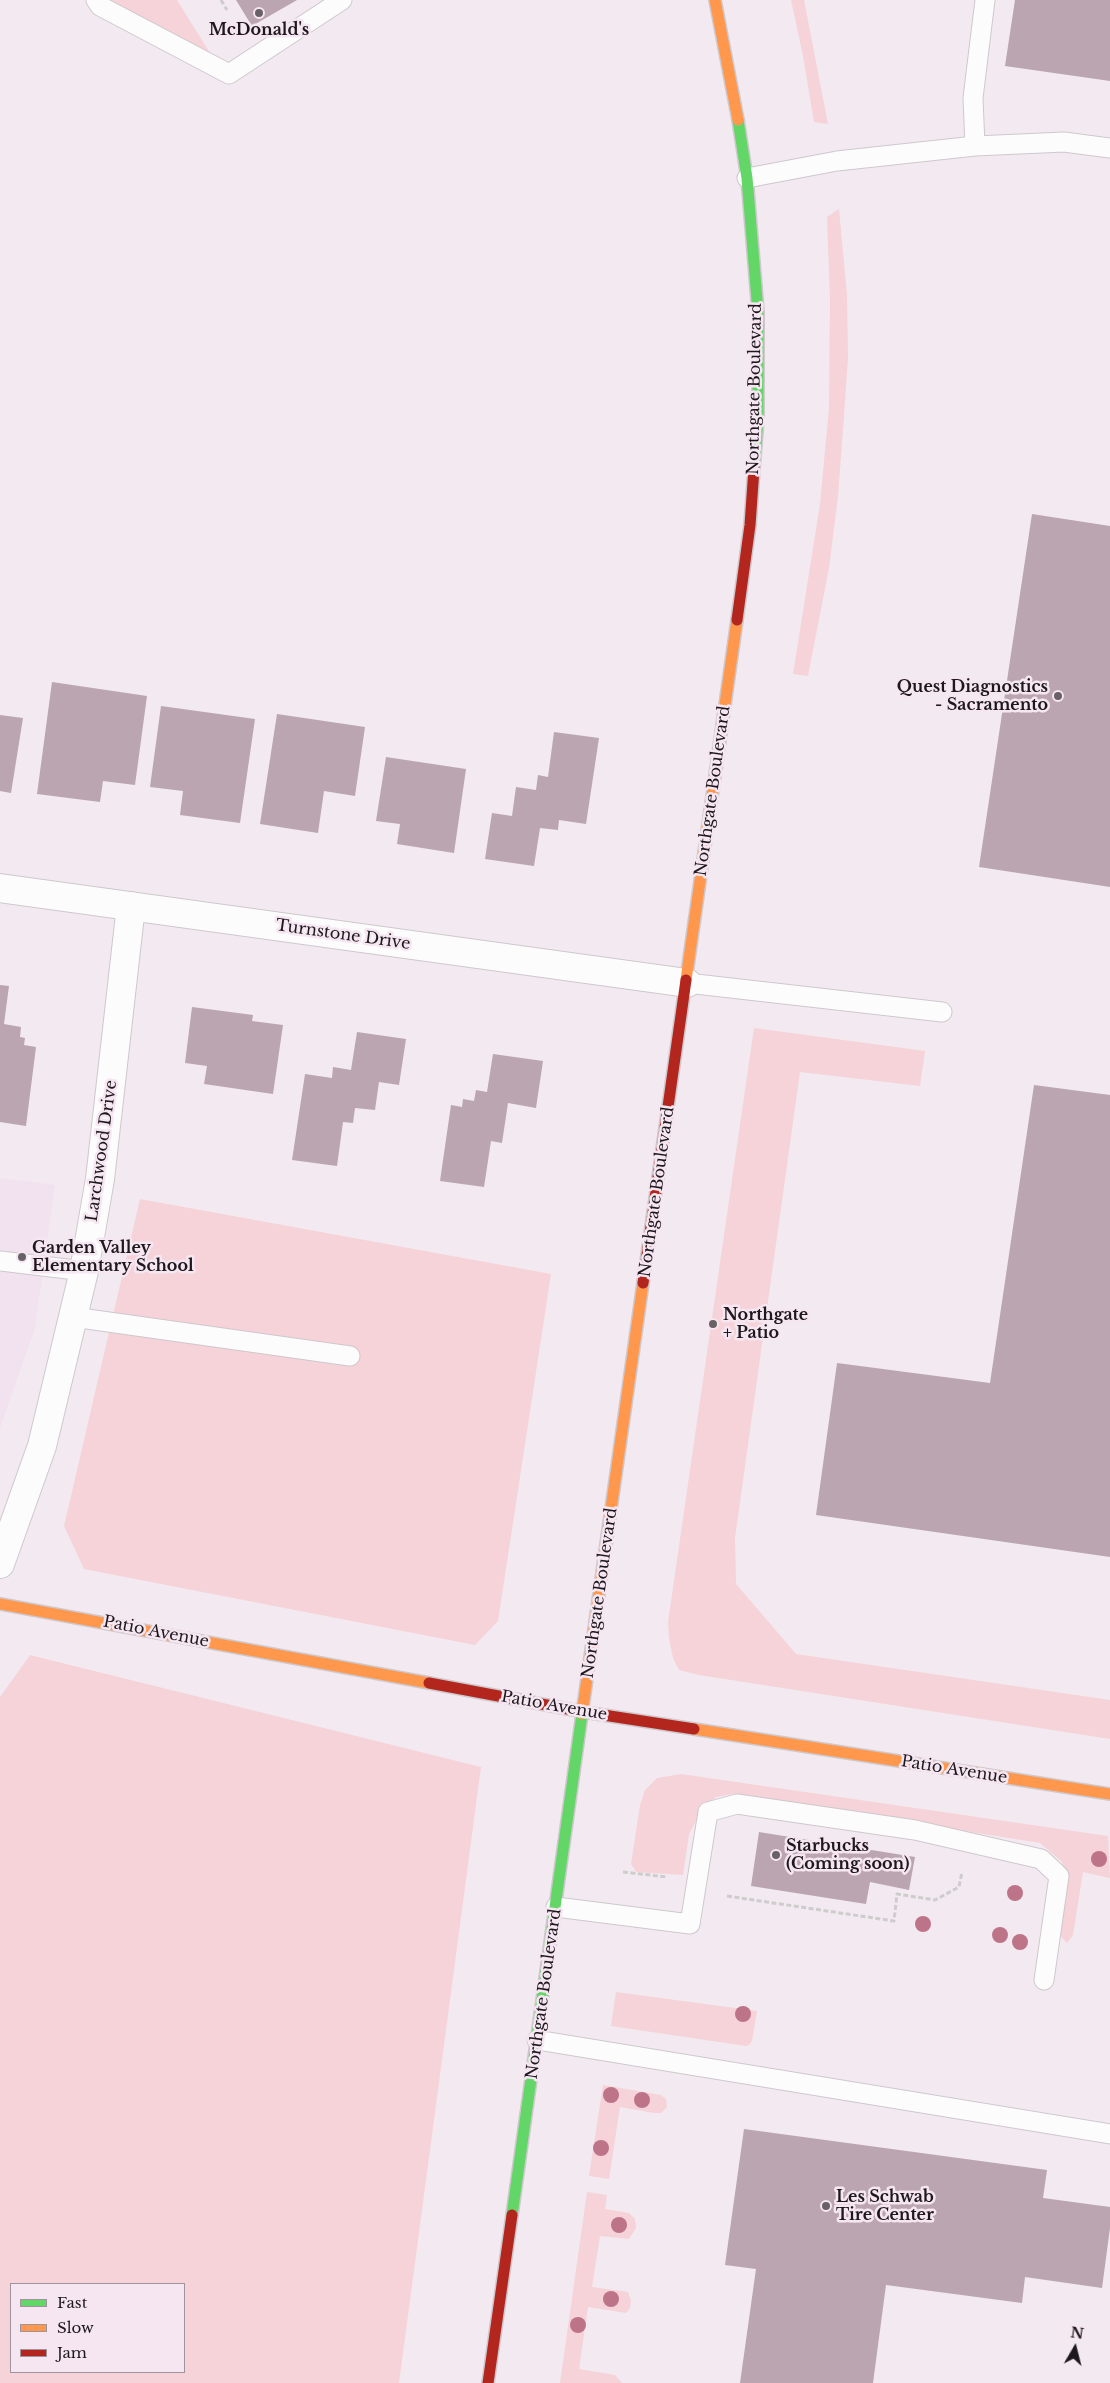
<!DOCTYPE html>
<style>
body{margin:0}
#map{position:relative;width:1110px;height:2383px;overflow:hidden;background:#f2eaf0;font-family:"Libre Baskerville",serif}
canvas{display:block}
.legend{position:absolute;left:10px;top:2283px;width:175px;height:90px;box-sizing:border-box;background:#f5e6f2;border:1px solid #9f949c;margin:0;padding:6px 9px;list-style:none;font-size:15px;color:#1d181c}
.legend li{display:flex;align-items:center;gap:10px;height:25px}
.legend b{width:25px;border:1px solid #9f949c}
.north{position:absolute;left:1050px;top:2323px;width:50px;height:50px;-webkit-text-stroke:4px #f5e6f2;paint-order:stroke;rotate:8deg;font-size:14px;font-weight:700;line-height:20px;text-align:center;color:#1d181c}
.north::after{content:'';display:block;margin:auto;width:18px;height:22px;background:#1d181c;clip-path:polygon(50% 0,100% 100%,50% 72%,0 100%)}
</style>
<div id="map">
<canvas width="1110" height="2383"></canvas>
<ul class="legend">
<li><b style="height:6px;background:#63d668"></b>Fast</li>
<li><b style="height:6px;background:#ff974d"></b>Slow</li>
<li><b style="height:6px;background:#b3261e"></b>Jam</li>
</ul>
<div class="north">N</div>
</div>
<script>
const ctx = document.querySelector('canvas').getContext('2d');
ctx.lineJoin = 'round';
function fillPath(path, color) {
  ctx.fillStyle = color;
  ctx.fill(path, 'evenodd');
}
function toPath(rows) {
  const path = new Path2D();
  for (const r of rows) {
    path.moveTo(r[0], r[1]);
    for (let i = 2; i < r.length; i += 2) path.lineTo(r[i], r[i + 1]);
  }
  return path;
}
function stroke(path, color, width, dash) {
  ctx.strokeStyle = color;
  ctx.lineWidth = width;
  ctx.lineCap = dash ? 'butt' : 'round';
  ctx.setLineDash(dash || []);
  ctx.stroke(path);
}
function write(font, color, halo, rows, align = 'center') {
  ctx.font = font + ' "Libre Baskerville",serif';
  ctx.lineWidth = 5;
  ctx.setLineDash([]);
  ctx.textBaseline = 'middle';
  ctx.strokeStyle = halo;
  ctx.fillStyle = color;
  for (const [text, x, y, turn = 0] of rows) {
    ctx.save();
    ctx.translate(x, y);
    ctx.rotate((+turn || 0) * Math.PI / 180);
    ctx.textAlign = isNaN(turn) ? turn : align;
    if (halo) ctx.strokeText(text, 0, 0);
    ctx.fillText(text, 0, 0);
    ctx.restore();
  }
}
fillPath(toPath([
 [0,1178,55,1185,35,1328,0,1428]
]), '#f2e2ef');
fillPath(toPath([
 [111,0,177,0,210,53],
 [791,0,804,0,828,124,814,122,803,56],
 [839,209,847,295,848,357,844,416,838,496,829,568,808,676,793,674,820,504,829,408,830,299,827,217],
 [754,1028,925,1051,920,1086,800,1072,735,1538,736,1584,796,1654,1110,1700,1110,1739,699,1675,679,1670,673,1658,669,1638,668,1622],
 [140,1199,551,1274,498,1621,475,1645,84,1569,64,1526],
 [30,1655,481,1767,399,2383,0,2383,0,1697],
 [11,2284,184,2284,184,2372,11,2372],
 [681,1774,1108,1836,1110,1878,1083,1872,1073,1935,1067,1943,1059,1935,1069,1876,1061,1861,1040,1843,733,1794,716,1797,700,1813,689,1834,683,1875,636,1872,631,1864,640,1805,645,1790,657,1778],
 [616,1992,757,2011,752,2041,749,2045,746,2046,611,2026],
 [603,2085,661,2095,666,2099,667,2107,661,2113,654,2113,620,2107,609,2179,589,2176],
 [587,2192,607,2195,605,2209,629,2213,635,2219,636,2228,629,2239,600,2236,592,2287,628,2292,631,2301,630,2308,626,2313,588,2307,579,2369,615,2375,622,2383,560,2383]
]), '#f5d3d8');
fillPath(toPath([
 [236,0,297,0,252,26],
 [1015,0,1110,0,1110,81,1005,66],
 [1032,514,1110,526,1110,887,979,867],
 [52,682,147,696,135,785,103,781,100,802,37,794],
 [161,706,255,719,240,823,180,815,183,791,150,787],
 [277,714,365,727,355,796,324,791,318,833,260,824],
 [0,715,23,718,11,793,0,791],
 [554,732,599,738,586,824,559,820,558,830,540,828,534,866,485,859,492,813,512,816,516,787,536,790,538,775,548,777],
 [386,757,466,769,454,853,397,844,400,824,376,821],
 [0,985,9,986,4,1024,21,1027,20,1037,25,1038,24,1045,36,1047,26,1126,0,1122],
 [192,1007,253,1015,252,1021,283,1025,273,1094,204,1084,207,1066,185,1063],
 [357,1032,406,1039,399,1085,379,1082,375,1110,355,1108,353,1123,343,1122,337,1166,292,1160,305,1074,332,1078,333,1067,351,1070],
 [493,1054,543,1061,536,1108,508,1103,502,1143,491,1141,484,1187,440,1181,451,1105,462,1107,463,1099,474,1101,476,1090,487,1092],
 [1034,1085,1110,1095,1110,1557,816,1515,837,1363,990,1383],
 [759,1832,915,1857,909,1890,870,1882,866,1904,751,1886],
 [744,2129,1047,2170,1043,2198,1110,2207,1110,2228,1102,2288,1025,2277,1022,2303,886,2285,873,2383,740,2383,756,2269,725,2265]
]), '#baa5b0');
const lane = toPath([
 [96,0,100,6,229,74,342,0],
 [975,146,973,98,985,0],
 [747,178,837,161,975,146,1064,142,1110,148],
 [687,983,942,1012],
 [0,1261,84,1271],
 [73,1317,350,1356],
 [556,1907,690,1924,708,1812,737,1804,915,1830,1041,1859,1059,1876,1044,1980],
 [537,2040,1110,2134]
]);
const street = toPath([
 [0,888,687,983],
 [0,1564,42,1446,84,1271,100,1179,131,906]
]);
const fast = toPath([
 [738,120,747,178,758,312,758,419,754,468],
 [512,2215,582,1714]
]);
const slow = toPath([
 [715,0,738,120],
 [686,980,737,620],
 [0,1604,429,1683],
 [582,1714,643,1283],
 [694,1729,1110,1794]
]);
const jam = toPath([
 [737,620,750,525,754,468],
 [643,1283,686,980],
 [429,1683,584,1712,694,1729],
 [488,2383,512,2215]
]);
stroke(lane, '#cec8cd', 21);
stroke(street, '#cec8cd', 30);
stroke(fast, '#cec8cd', 14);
stroke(slow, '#cec8cd', 14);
stroke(jam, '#cec8cd', 14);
stroke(toPath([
 [221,0,227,10],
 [623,1872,667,1877],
 [727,1896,894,1921,897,1894,935,1900,959,1887,962,1872]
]), '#cecccd', 3, [5, 2.5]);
stroke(lane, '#fdfcfd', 19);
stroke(street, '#fdfcfd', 28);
stroke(fast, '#63d668', 11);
stroke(slow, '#ff974d', 11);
stroke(jam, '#b3261e', 11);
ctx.fillStyle = '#bd7388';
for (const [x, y] of [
 [1099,1859],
 [1015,1893],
 [923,1924],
 [1000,1935],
 [1020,1942],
 [743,2014],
 [611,2095],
 [642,2100],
 [601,2148],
 [619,2225],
 [611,2299],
 [578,2325]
]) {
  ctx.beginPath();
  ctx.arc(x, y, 8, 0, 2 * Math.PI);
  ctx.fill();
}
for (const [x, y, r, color] of [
 [259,13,5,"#686266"],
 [1058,696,5,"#686266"],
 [22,1257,5,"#686266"],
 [713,1324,5,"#686266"],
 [776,1855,5,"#686266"],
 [826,2206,5,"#686266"]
]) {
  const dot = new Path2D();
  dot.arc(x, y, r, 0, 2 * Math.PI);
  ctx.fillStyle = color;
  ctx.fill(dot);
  stroke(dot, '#f5e6f2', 2);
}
write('bold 16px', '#1d181c', '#f5e6f2', [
 ["McDonald's",259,30,"center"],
 ["Quest Diagnostics",1048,687,"right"],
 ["- Sacramento",1048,705,"right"],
 ["Garden Valley",32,1248],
 ["Elementary School",32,1266],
 ["Northgate",723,1315],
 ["+ Patio",723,1333],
 ["Starbucks",786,1846],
 ["(Coming soon)",786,1864],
 ["Les Schwab",836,2197],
 ["Tire Center",836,2215]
], 'left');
write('16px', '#1d181c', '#f5e6f2', [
 ["Northgate Boulevard",755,389,-89],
 ["Northgate Boulevard",713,791,-82],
 ["Turnstone Drive",343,935,8],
 ["Larchwood Drive",102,1151,-82],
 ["Northgate Boulevard",657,1192,-82],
 ["Northgate Boulevard",600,1593,-82],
 ["Patio Avenue",156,1632,11],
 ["Patio Avenue",554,1706,10],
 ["Patio Avenue",954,1770,9],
 ["Northgate Boulevard",544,1994,-82]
]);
</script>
